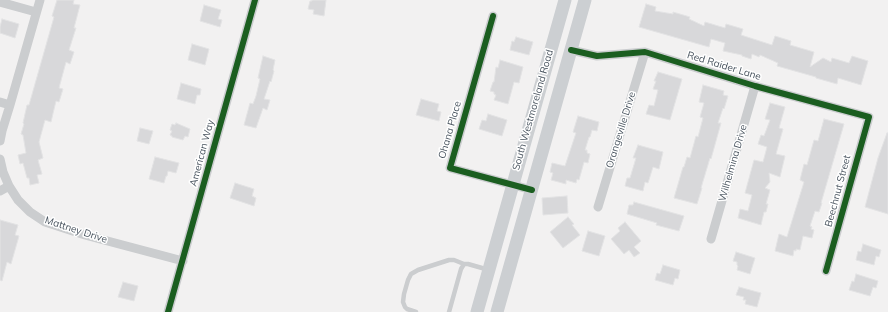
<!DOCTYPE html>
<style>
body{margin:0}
canvas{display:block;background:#f2f1f1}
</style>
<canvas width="888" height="312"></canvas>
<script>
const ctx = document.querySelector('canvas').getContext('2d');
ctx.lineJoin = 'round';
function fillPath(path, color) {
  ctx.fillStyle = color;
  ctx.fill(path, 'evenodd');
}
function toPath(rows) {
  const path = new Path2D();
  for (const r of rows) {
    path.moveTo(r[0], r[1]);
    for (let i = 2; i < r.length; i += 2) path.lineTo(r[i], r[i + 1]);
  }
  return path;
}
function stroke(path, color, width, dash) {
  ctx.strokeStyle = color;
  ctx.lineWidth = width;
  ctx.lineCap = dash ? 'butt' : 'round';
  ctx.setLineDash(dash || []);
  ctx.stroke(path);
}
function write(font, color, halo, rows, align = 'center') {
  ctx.font = font + ' Mulish,sans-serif';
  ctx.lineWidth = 3;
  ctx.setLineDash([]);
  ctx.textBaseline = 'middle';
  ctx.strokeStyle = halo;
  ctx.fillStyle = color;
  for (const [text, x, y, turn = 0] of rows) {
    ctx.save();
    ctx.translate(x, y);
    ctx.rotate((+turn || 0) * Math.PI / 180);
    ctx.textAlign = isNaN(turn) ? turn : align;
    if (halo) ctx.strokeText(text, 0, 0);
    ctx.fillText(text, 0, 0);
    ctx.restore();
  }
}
const building = toPath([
 [57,0,74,0,73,4,80,5,74,28,76,28,69,50,74,52,70,64,66,62,59,88,63,89,59,102,56,101,51,122,45,120,39,142,43,158,38,160,42,174,37,175,39,183,30,185,29,178,27,178,23,163,20,164,18,155,26,153,23,135,21,134,24,124,23,123,27,105,29,105,54,17,52,16,57,0],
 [312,0,326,0,324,16,313,14,314,10,308,9,310,1,312,1,312,0],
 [646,4,656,7,655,11,673,14,673,12,690,17,689,19,704,26,705,22,725,28,726,24,743,29,741,35,772,45,775,36,791,41,790,45,814,52,810,67,823,58,831,62,832,58,849,63,852,56,868,61,861,85,838,78,837,84,816,78,816,77,777,66,778,63,760,55,759,57,752,54,751,59,742,56,742,55,723,51,725,43,711,39,709,47,639,27,646,4],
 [204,5,221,10,218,19,222,20,220,27,200,21,204,5],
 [2,19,19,24,15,38,0,33,0,27,2,19],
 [516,37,533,42,529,55,510,50,512,41,514,42,516,37],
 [192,44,209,49,205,65,188,60,192,44],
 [263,56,275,60,273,70,274,71,271,82,270,81,264,99,270,100,267,110,263,108,256,128,244,125,250,103,253,104,256,96,260,79,258,78,263,56],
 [500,60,523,67,519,83,514,82,508,104,494,100,496,95,494,94,494,92,490,91,493,82,494,82,496,67,498,68,500,60],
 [658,72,682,79,670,120,646,114,649,105,654,106,658,90,653,89,656,81,654,81,658,72],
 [181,83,201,89,200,95,197,95,195,104,177,99,181,83],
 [703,85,724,91,723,95,728,96,724,109,723,108,718,123,721,123,711,159,710,158,701,188,702,188,697,204,674,198,683,167,684,167,687,157,690,158,696,136,698,137,703,118,700,117,704,103,699,102,703,85],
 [421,99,439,104,437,111,441,112,439,121,416,115,421,99],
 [770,103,785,107,779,128,783,129,776,154,785,156,780,177,769,173,770,182,765,188,770,190,766,204,768,204,766,212,764,212,761,225,738,218,740,209,748,211,752,195,745,193,754,160,763,162,767,147,758,144,761,135,764,136,770,120,765,119,770,103],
 [488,114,507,120,502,136,479,129,482,120,486,121,488,114],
 [578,116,599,122,597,131,592,130,590,137,589,137,585,150,587,150,587,153,590,154,588,163,584,162,579,180,577,179,576,183,566,180,566,184,551,180,553,173,550,172,552,163,565,166,576,133,573,132,578,116],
 [824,119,844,124,821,203,822,203,819,212,815,211,810,226,812,227,811,229,814,230,812,238,803,236,800,250,796,249,796,251,794,250,793,256,775,251,779,234,787,237,804,182,800,180,804,164,807,165,814,140,818,141,824,119],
 [176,123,190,129,188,137,185,136,183,140,172,137,172,136,170,135,172,131,170,130,172,124,175,125,176,123],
 [140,128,153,131,149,144,137,141,140,128],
 [887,133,888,133,888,214,865,207,878,158,887,133],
 [638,145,663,152,659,169,653,167,648,183,645,182,643,191,625,186,627,178,630,178,636,158,633,158,638,145],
 [155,157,179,163,176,173,168,171,167,176,166,176,164,183,149,179,155,157],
 [235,183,254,189,252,196,256,198,254,206,230,198,235,183],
 [567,196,568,213,543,215,542,198,567,196],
 [634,202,684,216,679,231,656,225,657,223,627,214,629,205,633,205,634,202],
 [568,217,574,224,572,225,580,235,563,248,550,232,568,217],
 [0,220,18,225,15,235,19,236,11,264,7,262,2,281,0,280,0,220],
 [625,222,641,241,634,247,640,253,634,257,629,250,624,254,611,239,620,231,618,228,625,222],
 [588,231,605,236,599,256,582,251,588,231],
 [863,244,881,250,879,257,876,256,874,265,856,260,858,251,861,252,863,244],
 [736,252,755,258,750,274,737,270,738,266,737,265,737,262,733,261,736,252],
 [663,265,680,270,678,279,675,278,673,285,655,280,657,273,660,274,663,265],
 [856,274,878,281,876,288,873,287,870,296,849,290,852,281,854,282,856,274],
 [123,282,138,286,134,301,118,297,123,282],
 [739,287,761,293,757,307,745,304,746,300,743,300,744,297,736,295,739,287]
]);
fillPath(building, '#d8d8da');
stroke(building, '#e3e3e4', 1);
stroke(toPath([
 [416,312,407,309,405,307,403,302,404,294,408,280,411,274,418,270,449,260,454,260,464,264],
 [449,312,461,269,464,264,468,264,489,270]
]), '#cbcdcf', 4.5);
stroke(toPath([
 [0,2,36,12],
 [493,16,450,168,532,190],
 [571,50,597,56,645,52,755,86,869,117,826,271],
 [0,102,10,105],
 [0,141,2,131,10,105,40,0],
 [0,159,3,172,9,186,18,200,30,212,45,222,85,235,183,261],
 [0,191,9,186],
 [598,207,645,52],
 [711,239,755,86],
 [168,312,255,0]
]), '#cbcdcf', 9);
stroke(toPath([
 [477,312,565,0],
 [497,312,585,0]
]), '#cccfd2', 13);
stroke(toPath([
 [493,16,450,168,532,190],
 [571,50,597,56,645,52,755,86,869,117,826,271],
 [168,312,255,0]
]), '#1b5e20', 6);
write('10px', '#48535e', '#fff', [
 ["Red Raider Lane",724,66,17],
 ["South Westmoreland Road",533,110,-74],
 ["Ohana Place",450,130,-74],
 ["Orangeville Drive",621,130,-73],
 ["American Way",202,153,-75],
 ["Wilhelmina Drive",733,163,-74],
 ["Beechnut Street",838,191,-75],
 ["Mattney Drive",76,230,18]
]);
</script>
